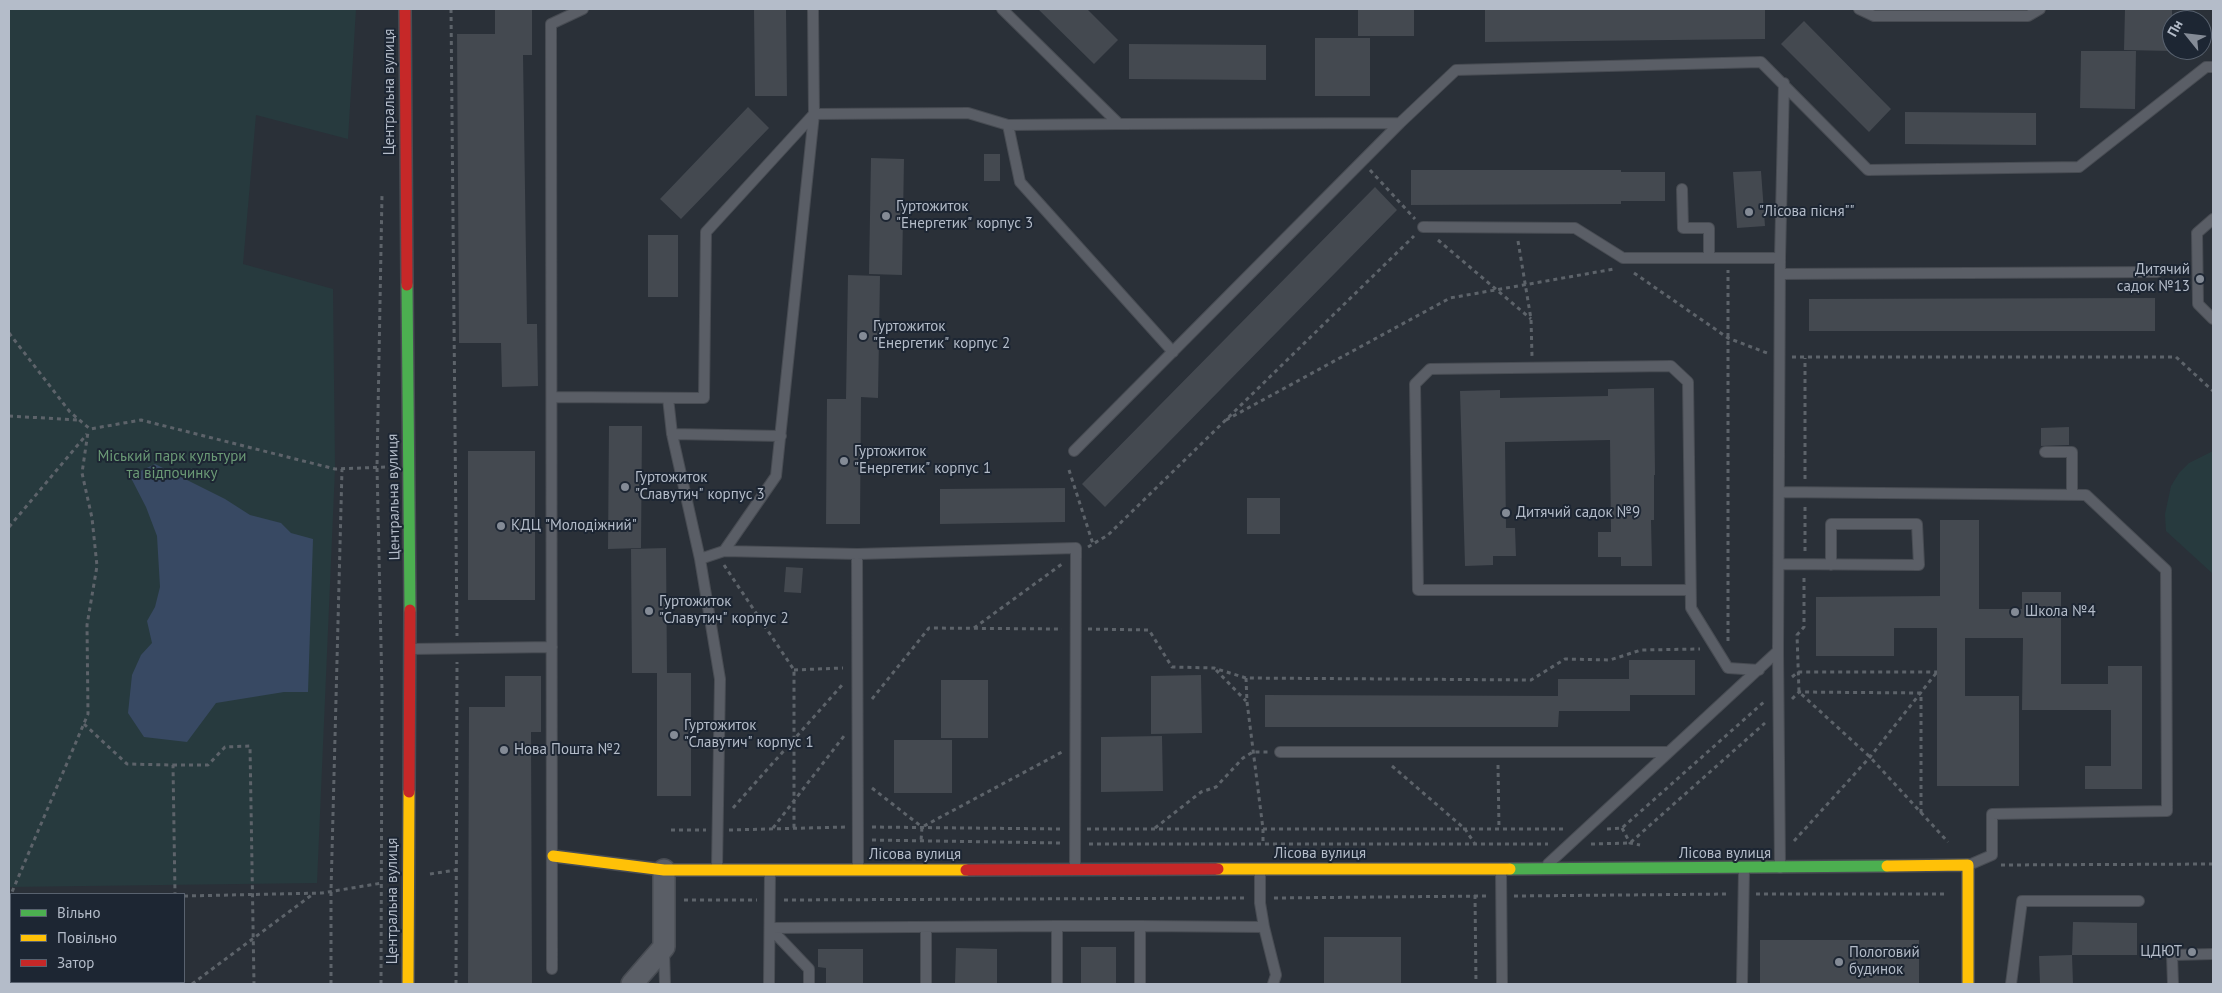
<!DOCTYPE html>
<meta charset="utf-8">
<style>
body{margin:0}
#map{position:relative;width:2222px;height:993px;overflow:hidden;background:#2a3038;font-family:"PT Sans",sans-serif}
canvas{display:block}
.frame{position:absolute;inset:0;border:10px solid #b4bcc9;pointer-events:none}
.legend{position:absolute;left:10px;top:893px;width:175px;height:90px;box-sizing:border-box;background:#1d2633;border:1px solid #59626f;margin:0;padding:6px 9px;list-style:none;font-size:15px;color:#b4bcc9}
.legend li{display:flex;align-items:center;gap:10px;height:25px}
.legend b{width:25px;border:1px solid #59626f}
.north{position:absolute;left:2162px;top:10px;width:50px;height:50px;box-sizing:border-box;background:#1d2633;border:1px solid #59626f;border-radius:50%;rotate:299deg;font-size:14px;font-weight:700;line-height:20px;text-align:center;color:#b4bcc9}
.north::after{content:'';display:block;margin:auto;width:18px;height:22px;background:#848b96;clip-path:polygon(50% 0,100% 100%,50% 72%,0 100%)}
</style>
<div id="map">
<canvas width="2222" height="993"></canvas>
<div class="frame"></div>
<ul class="legend">
<li><b style="height:6px;background:#4caf50"></b>Вільно</li>
<li><b style="height:6px;background:#ffc107"></b>Повільно</li>
<li><b style="height:6px;background:#c62828"></b>Затор</li>
</ul>
<div class="north">Пн</div>
</div>
<script>
const ctx = document.querySelector('canvas').getContext('2d');
ctx.lineJoin = 'round';
function fillPath(path, color) {
  ctx.fillStyle = color;
  ctx.fill(path, 'evenodd');
}
function toPath(rows) {
  const path = new Path2D();
  for (const r of rows) {
    path.moveTo(r[0], r[1]);
    for (let i = 2; i < r.length; i += 2) path.lineTo(r[i], r[i + 1]);
  }
  return path;
}
function stroke(path, color, width, dash) {
  ctx.strokeStyle = color;
  ctx.lineWidth = width;
  ctx.lineCap = dash ? 'butt' : 'round';
  ctx.setLineDash(dash || []);
  ctx.stroke(path);
}
function write(font, color, halo, rows, align = 'center') {
  ctx.font = font + ' "PT Sans",sans-serif';
  ctx.lineWidth = 4;
  ctx.setLineDash([]);
  ctx.textBaseline = 'middle';
  ctx.strokeStyle = halo;
  ctx.fillStyle = color;
  for (const [text, x, y, turn = 0] of rows) {
    ctx.save();
    ctx.translate(x, y);
    ctx.rotate((+turn || 0) * Math.PI / 180);
    ctx.textAlign = isNaN(turn) ? turn : align;
    if (halo) ctx.strokeText(text, 0, 0);
    ctx.fillText(text, 0, 0);
    ctx.restore();
  }
}
fillPath(toPath([
 [9,9,356,9,348,139,256,115,243,264,333,289,335,469,317,883,9,887],
 [2213,451,2213,574,2166,531,2165,514,2171,486,2179,473,2189,463]
]), '#273a3e');
fillPath(toPath([
 [155,464,225,499,250,515,281,523,291,533,313,539,308,692,284,692,216,703,187,742,144,737,128,713,132,675,141,655,152,643,147,621,155,607,160,587,157,536,146,507,130,476]
]), '#384963');
fillPath(toPath([
 [495,9,532,9,532,55,523,55,527,324,537,324,538,386,502,387,501,343,459,343,457,34,495,34],
 [754,9,786,9,787,96,755,96],
 [1038,9,1087,9,1118,40,1094,64],
 [1358,9,1414,9,1414,36,1358,36],
 [1485,9,1765,9,1765,39,1485,42],
 [2125,9,2172,9,2172,51,2124,50],
 [1804,21,1891,109,1869,132,1781,44],
 [1315,38,1370,38,1370,96,1315,96],
 [1129,44,1266,45,1266,80,1129,79],
 [2081,51,2136,51,2135,109,2080,108],
 [748,107,769,128,681,219,660,199],
 [1905,112,2036,113,2036,145,1905,144],
 [984,154,1000,154,1000,181,984,181],
 [871,158,904,159,902,275,869,274],
 [1411,170,1621,170,1621,172,1665,172,1665,201,1621,201,1621,204,1411,205],
 [1761,171,1765,226,1737,228,1733,172],
 [1375,187,1397,210,1105,507,1082,484],
 [648,235,678,235,678,297,648,297],
 [848,275,880,276,878,398,861,397,860,524,826,524,827,399,846,399],
 [2155,298,2155,331,1809,331,1809,299],
 [1654,388,1655,475,1654,475,1654,520,1651,520,1652,566,1621,566,1621,557,1598,557,1598,532,1611,532,1610,440,1505,442,1506,528,1515,528,1516,556,1493,556,1493,565,1465,566,1460,391,1500,390,1500,398,1608,396,1608,389],
 [609,426,642,426,641,548,608,549],
 [2069,427,2069,445,2041,446,2041,428],
 [468,451,535,451,535,600,468,600],
 [1065,488,1065,522,940,524,940,489],
 [1247,498,1280,498,1280,534,1247,534],
 [1940,520,1979,520,1979,609,2022,609,2022,592,2061,592,2061,684,2108,684,2108,666,2142,666,2142,789,2085,789,2085,766,2111,766,2111,710,2022,710,2023,638,1965,638,1965,696,2019,696,2019,786,1937,786,1937,628,1894,628,1894,656,1816,656,1816,597,1940,596],
 [666,548,667,673,632,673,631,549],
 [786,567,803,568,801,593,784,592],
 [1629,660,1695,660,1695,695,1630,695,1630,711,1559,711,1558,727,1265,727,1265,695,1558,696,1558,679,1629,679],
 [657,673,691,673,691,796,657,796],
 [1201,675,1202,733,1151,734,1151,676],
 [505,676,541,676,541,732,531,732,532,984,468,984,469,707,505,707],
 [941,680,988,680,988,738,941,738],
 [1162,736,1163,791,1101,792,1101,737],
 [894,740,952,740,952,793,894,793],
 [2073,922,2137,923,2137,955,2072,955],
 [1324,937,1401,937,1401,984,1324,984],
 [1760,940,1919,940,1919,984,1760,984],
 [1081,947,1116,947,1116,984,1081,984],
 [956,948,997,949,997,984,955,984],
 [818,949,863,949,863,984,826,984,826,968,818,967],
 [2072,955,2073,984,2040,984,2039,956]
]), '#444950');
const lane = toPath([
 [1002,9,1119,124,1400,123,1456,70,1761,62,1868,170,2079,167,2206,67,2213,67],
 [1859,9,1874,16,2028,16,2040,9],
 [1008,125,1020,182,1173,352],
 [1682,189,1683,228,1709,228,1709,257],
 [2213,219,2197,233,2198,304,2213,319],
 [1423,227,1575,228,1623,258,1780,258],
 [1780,274,2157,272],
 [553,397,704,398,706,232,814,114,813,9],
 [668,398,672,434,700,559],
 [672,434,781,436],
 [1074,451,1400,123],
 [2045,452,2072,452,2072,494],
 [1779,492,2086,495,2166,570,2167,811,1992,814,1992,855,1969,865],
 [724,551,776,476,814,114,968,113,1008,125,1119,124],
 [1779,564,1919,565,1917,524,1831,524,1831,565],
 [1690,590,1418,590,1415,384,1430,369,1671,366,1688,382,1691,608,1728,668,1759,670],
 [411,649,552,647],
 [1280,752,1669,752],
 [1548,864,1778,651],
 [717,868,720,679,700,559,724,551,857,554],
 [1780,868,1778,651,1780,258,1784,83],
 [858,869,857,554,1076,548,1075,870],
 [1501,870,1502,984],
 [1057,926,1140,926,1140,984],
 [1140,926,1264,927,1260,903,1260,870],
 [926,927,926,984],
 [1264,927,1276,975,1273,984],
 [664,951,665,984],
 [552,969,551,24,583,9],
 [769,984,770,870],
 [809,984,809,969,770,928,1057,926,1057,984],
 [1742,984,1744,870],
 [2011,984,2022,901,2139,901],
 [2173,984,2172,955,2213,954]
]);
const street = toPath([
 [632,984,664,947,664,870]
]);
const fast = toPath([
 [407,285,410,610],
 [1510,869,1887,866]
]);
const slow = toPath([
 [553,856,664,870,966,870],
 [1887,866,1968,865,1968,984],
 [1218,869,1510,869],
 [408,984,409,792]
]);
const jam = toPath([
 [405,9,407,285],
 [409,792,410,610],
 [966,870,1218,869]
]);
stroke(lane, '#484c53', 12);
stroke(street, '#484c53', 24);
stroke(fast, '#484c53', 14);
stroke(slow, '#484c53', 14);
stroke(jam, '#484c53', 14);
stroke(toPath([
 [451,9,457,636],
 [1370,170,1415,219],
 [1438,240,1531,319],
 [1518,241,1531,319,1532,356],
 [1634,273,1728,338,1767,353],
 [9,333,70,412,90,429,141,420,335,469,386,467],
 [1792,357,2176,357,2213,391],
 [9,416,78,420],
 [1226,420,1450,298,1614,269],
 [1069,470,1093,544],
 [1805,479,1805,358],
 [9,527,87,434],
 [1088,547,1108,535,1414,236],
 [1805,551,1805,505],
 [724,565,794,670,794,828],
 [1804,578,1804,627,1797,635,1799,692,1870,757,1948,842],
 [974,628,1062,564],
 [1088,629,1149,630,1172,667,1214,668,1246,678,1531,680,1565,659,1610,660,1641,650,1700,649],
 [1728,641,1728,270],
 [794,670,843,668],
 [1216,670,1246,701],
 [1792,677,1798,672,1937,672],
 [1246,678,1247,702,1263,829,1263,844],
 [872,699,929,628,1062,629],
 [1792,699,1799,692,1921,693,1921,813],
 [84,724,127,764,173,765,175,894],
 [173,765,208,765,225,747,250,746,254,984],
 [1498,765,1499,829],
 [1392,766,1465,829,1475,844],
 [872,788,922,827,921,841],
 [733,808,843,684],
 [924,826,1062,752],
 [872,827,1063,829],
 [773,828,844,736],
 [1155,828,1201,792,1216,787,1243,758,1253,752,1269,752],
 [1622,828,1630,843,1640,845],
 [1087,829,1566,829],
 [1607,829,1622,828,1765,701],
 [671,830,706,830],
 [729,830,846,827],
 [872,840,1063,843],
 [1794,841,1870,757,1937,672],
 [1089,844,1548,844],
 [1591,844,1630,843,1765,723],
 [2001,865,2213,864],
 [430,874,456,870],
 [1756,894,1947,894],
 [1475,895,1476,984],
 [184,896,322,893,382,883],
 [1514,896,1730,894],
 [1274,898,1487,896],
 [9,899,88,714,87,625,97,566,92,518,82,473,88,432],
 [684,900,757,900],
 [784,900,1247,898],
 [176,982,176,984],
 [192,984,313,894],
 [331,984,331,891,342,469],
 [381,984,382,689,377,467,382,195],
 [456,984,457,662]
]), '#5d636a', 3, [4, 4]);
stroke(lane, '#5a5e66', 10);
stroke(street, '#5a5e66', 21);
stroke(fast, '#4caf50', 11);
stroke(slow, '#ffc107', 11);
stroke(jam, '#c62828', 11);
for (const [x, y, r, color] of [
 [1749,212,5,"#848b96"],
 [886,216,5,"#848b96"],
 [2200,279,5,"#848b96"],
 [863,336,5,"#848b96"],
 [844,461,5,"#848b96"],
 [625,487,5,"#848b96"],
 [1506,513,5,"#848b96"],
 [501,526,5,"#848b96"],
 [649,611,5,"#848b96"],
 [2015,612,5,"#848b96"],
 [674,735,5,"#848b96"],
 [504,750,5,"#848b96"],
 [2192,952,5,"#848b96"],
 [1839,962,5,"#848b96"]
]) {
  const dot = new Path2D();
  dot.arc(x, y, r, 0, 2 * Math.PI);
  ctx.fillStyle = color;
  ctx.fill(dot);
  stroke(dot, '#1d2633', 2);
}
write('15px', '#b4bcc9', '#1d2633', [
 ["Центральна вулиця",390,92,-90],
 ["Центральна вулиця",394,497,-91],
 ["Лісова вулиця",1320,854],
 ["Лісова вулиця",1725,854],
 ["Лісова вулиця",915,855],
 ["Центральна вулиця",393,901,-90]
]);
write('15px', '#b4bcc9', '#1d2633', [
 ["Гуртожиток",896,207],
 ["\"Енергетик\" корпус 3",896,224],
 ["\"Лісова пісня\"\"",1759,212],
 ["Дитячий",2190,270,"right"],
 ["садок №13",2190,287,"right"],
 ["Гуртожиток",873,327],
 ["\"Енергетик\" корпус 2",873,344],
 ["Гуртожиток",854,452],
 ["\"Енергетик\" корпус 1",854,469],
 ["Гуртожиток",635,478],
 ["\"Славутич\" корпус 3",635,495],
 ["Дитячий садок №9",1516,513],
 ["КДЦ \"Молодіжний\"",511,526],
 ["Гуртожиток",659,602],
 ["\"Славутич\" корпус 2",659,619],
 ["Школа №4",2025,612],
 ["Гуртожиток",684,726],
 ["\"Славутич\" корпус 1",684,743],
 ["Нова Пошта №2",514,750],
 ["ЦДЮТ",2182,952,"right"],
 ["Пологовий",1849,953],
 ["будинок",1849,970]
], 'left');
write('15px', '#6b9a76', '#1d2633', [
 ["Міський парк культури",172,457],
 ["та відпочинку",172,474]
]);
</script>
